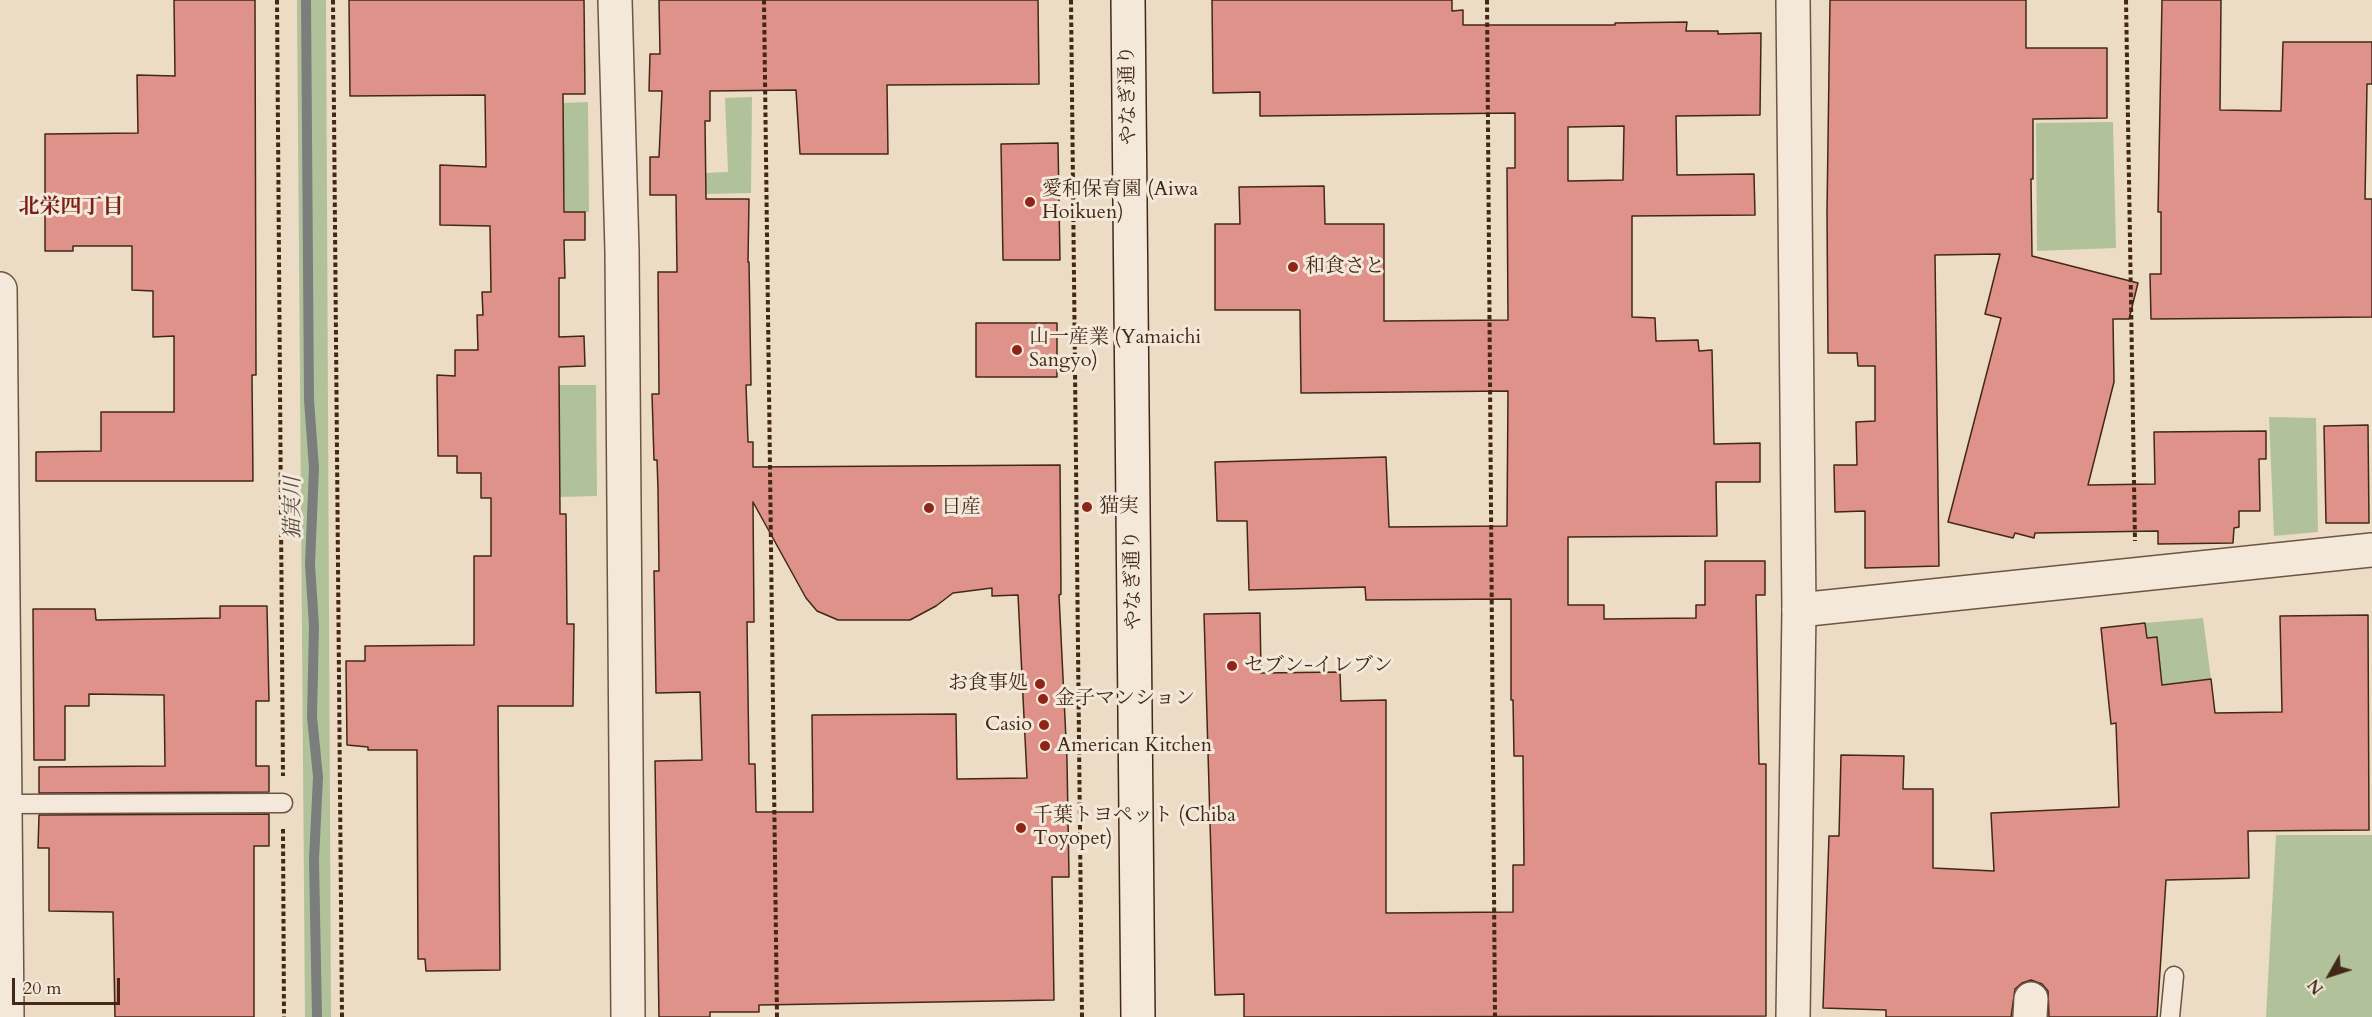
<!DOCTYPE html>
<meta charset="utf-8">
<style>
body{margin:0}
#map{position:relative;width:2372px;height:1017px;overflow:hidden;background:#ecdcc5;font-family:Cardo,serif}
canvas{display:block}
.north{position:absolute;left:2300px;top:945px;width:60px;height:60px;-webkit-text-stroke:4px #f3e8d9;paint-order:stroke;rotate:231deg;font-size:16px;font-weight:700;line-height:24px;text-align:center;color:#432817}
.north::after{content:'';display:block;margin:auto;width:21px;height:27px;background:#432817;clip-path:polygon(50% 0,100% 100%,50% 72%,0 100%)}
.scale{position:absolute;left:12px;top:978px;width:108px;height:27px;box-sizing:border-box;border:3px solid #432817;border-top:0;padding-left:8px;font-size:18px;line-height:21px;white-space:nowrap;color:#432817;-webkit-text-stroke:4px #f3e8d9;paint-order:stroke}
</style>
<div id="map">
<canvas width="2372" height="1017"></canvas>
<div class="north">N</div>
<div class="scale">20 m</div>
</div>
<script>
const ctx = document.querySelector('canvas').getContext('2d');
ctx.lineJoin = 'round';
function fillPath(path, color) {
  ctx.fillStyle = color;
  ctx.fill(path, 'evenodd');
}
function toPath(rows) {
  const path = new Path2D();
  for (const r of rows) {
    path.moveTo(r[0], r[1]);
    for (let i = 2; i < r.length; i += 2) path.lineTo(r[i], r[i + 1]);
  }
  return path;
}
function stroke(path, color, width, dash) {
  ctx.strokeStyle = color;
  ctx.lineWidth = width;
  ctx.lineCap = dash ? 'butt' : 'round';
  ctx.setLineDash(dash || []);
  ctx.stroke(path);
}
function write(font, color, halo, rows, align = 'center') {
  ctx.font = font + ' Cardo,"Noto Serif JP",serif';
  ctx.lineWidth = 6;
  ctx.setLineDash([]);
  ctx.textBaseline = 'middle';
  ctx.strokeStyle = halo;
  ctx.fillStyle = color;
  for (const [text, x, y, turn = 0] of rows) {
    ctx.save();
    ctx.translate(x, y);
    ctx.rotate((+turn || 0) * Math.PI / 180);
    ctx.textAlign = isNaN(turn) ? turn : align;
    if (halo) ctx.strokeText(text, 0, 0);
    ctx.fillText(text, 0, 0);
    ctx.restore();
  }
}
fillPath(toPath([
 [297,0,326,0,331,1017,305,1017],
 [752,97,751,193,706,194,705,173,728,172,725,98],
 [588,102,589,212,565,212,562,103],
 [2113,122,2116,248,2037,251,2036,123],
 [559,385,596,385,597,496,560,497],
 [2269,417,2316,418,2318,532,2274,536],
 [2203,618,2211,679,2189,682,2192,710,2163,695,2157,638,2147,638,2145,623],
 [2276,835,2372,835,2372,1017,2266,1017]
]), '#b1c29a');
stroke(toPath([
 [306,0,309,400,314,468,310,564,314,626,312,717,318,777,314,860,317,1017]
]), '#7b7e7d', 10);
const building = toPath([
 [174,0,255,0,256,375,252,375,253,481,36,481,36,452,101,451,101,412,174,412,174,336,153,337,153,291,132,290,132,246,73,246,73,251,45,251,45,134,138,133,137,75,175,76,174,0],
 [349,0,584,0,585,94,563,94,564,212,585,212,585,240,564,240,565,278,559,278,559,337,584,336,585,366,559,367,560,514,566,514,567,624,574,624,573,706,498,706,500,970,426,971,425,959,418,959,417,750,368,750,368,747,347,745,346,661,365,661,365,646,474,645,474,556,491,556,491,498,481,498,481,473,457,473,457,456,438,456,437,375,455,376,455,350,478,350,477,315,483,315,482,292,491,292,490,226,440,225,440,165,486,167,485,95,350,96,349,0],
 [659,0,1038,0,1039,84,887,85,888,154,800,154,796,90,710,91,710,121,705,121,706,199,749,199,748,262,749,262,751,385,746,385,748,442,753,442,753,467,1060,465,1061,594,1059,595,1067,760,1069,877,1052,877,1054,1000,759,1005,759,1012,710,1012,710,1017,659,1017,655,761,702,760,700,692,656,693,654,571,659,571,658,489,657,460,654,460,652,394,659,394,658,272,677,272,676,195,650,195,650,157,659,157,662,91,649,91,650,54,660,54,659,0],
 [753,502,806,598,817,611,838,620,910,620,936,606,953,593,992,588,992,596,1018,595,1027,778,957,779,956,714,812,715,813,812,756,812,755,764,749,764,747,622,754,622,753,502],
 [1212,0,1452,0,1452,11,1463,10,1463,25,1615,25,1615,23,1687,22,1686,31,1718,31,1718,34,1761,33,1760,115,1676,116,1677,175,1754,174,1755,215,1632,216,1632,317,1655,318,1656,341,1698,340,1699,351,1712,350,1714,444,1760,443,1760,482,1716,482,1717,536,1568,537,1568,605,1604,605,1604,619,1696,618,1696,605,1705,605,1705,561,1765,561,1765,595,1756,595,1759,764,1766,764,1766,1016,1244,1017,1244,994,1215,995,1204,614,1260,613,1261,673,1340,672,1341,701,1386,700,1386,913,1513,912,1513,865,1524,865,1523,756,1514,756,1513,700,1511,700,1511,599,1366,600,1365,587,1249,590,1247,521,1217,521,1215,462,1386,457,1389,527,1507,526,1508,391,1301,393,1300,310,1215,310,1215,224,1240,224,1239,187,1324,186,1325,224,1384,224,1384,321,1508,320,1507,168,1515,168,1515,113,1260,116,1260,92,1213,93,1212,0],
 [1624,126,1623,180,1568,181,1568,127,1624,126],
 [1830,0,2026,0,2026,48,2107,48,2107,118,2033,119,2033,179,2031,179,2032,256,2138,283,2129,319,2113,319,2114,382,2088,485,2155,484,2154,432,2266,431,2266,459,2259,459,2260,511,2239,511,2239,527,2234,528,2233,543,2158,544,2158,531,2035,533,2034,538,2015,533,2013,538,1948,522,2001,318,1985,314,2000,254,1935,255,1939,566,1865,568,1865,511,1835,512,1834,465,1857,465,1856,422,1875,421,1875,366,1858,366,1857,353,1828,353,1827,212,1830,0],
 [2162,0,2221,0,2220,110,2281,111,2283,42,2372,42,2372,84,2367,84,2365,199,2372,199,2372,317,2151,319,2150,274,2161,274,2161,212,2158,212,2162,0],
 [1058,143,1060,260,1003,260,1001,144,1058,143],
 [976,323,1057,323,1057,377,976,377,976,323],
 [2368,425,2369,523,2326,523,2324,426,2368,425],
 [220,606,267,606,269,701,256,701,256,766,269,766,269,792,39,793,39,767,165,766,164,695,89,694,89,706,65,706,65,760,34,760,33,609,95,609,96,620,220,618,220,606],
 [2368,615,2369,830,2248,831,2249,878,2166,880,2157,1017,2049,1017,2048,991,2042,984,2031,980,2022,983,2015,989,2011,1017,1886,1017,1886,1010,1823,1008,1829,836,1839,836,1841,755,1904,756,1903,789,1933,789,1933,868,1994,871,1991,813,2119,807,2116,723,2111,724,2101,628,2145,623,2147,638,2157,637,2162,685,2211,679,2215,713,2282,712,2280,616,2368,615],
 [269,814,269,846,254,846,254,1017,115,1017,113,912,49,911,49,848,38,848,39,815,269,814]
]);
fillPath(building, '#de9289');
stroke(building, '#432817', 1.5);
const service = toPath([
 [5,804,283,803],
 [2170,1017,2174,976]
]);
const minor = toPath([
 [615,0,622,251,628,1017],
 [0,289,7,1017],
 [1799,610,2372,550],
 [2030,1017,2031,999]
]);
const tertiary = toPath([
 [1793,0,1799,610,1793,1017]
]);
const secondary = toPath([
 [1128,0,1138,1017]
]);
stroke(service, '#6d5542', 21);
stroke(minor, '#6d5542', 36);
stroke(tertiary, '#6d5542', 36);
stroke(secondary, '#432817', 36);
stroke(toPath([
 [277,0,283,776],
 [333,0,342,1017],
 [764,0,777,1017],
 [1071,0,1082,1017],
 [1487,0,1495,1017],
 [2126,0,2135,541],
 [283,829,284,1017]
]), '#432817', 4, [4.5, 3]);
stroke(service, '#f3e8d9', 18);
stroke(minor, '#f3e8d9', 33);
stroke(tertiary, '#f3e8d9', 33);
stroke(secondary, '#f3e8d9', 33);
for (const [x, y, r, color] of [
 [1030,202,6,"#8f2418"],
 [1293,267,6,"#8f2418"],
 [1017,350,6,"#8f2418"],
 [1087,507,6,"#8f2418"],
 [929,508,6,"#8f2418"],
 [1232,666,6,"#8f2418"],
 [1040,684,6,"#8f2418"],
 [1043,699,6,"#8f2418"],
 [1044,725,6,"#8f2418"],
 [1045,746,6,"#8f2418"],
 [1021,828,6,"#8f2418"]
]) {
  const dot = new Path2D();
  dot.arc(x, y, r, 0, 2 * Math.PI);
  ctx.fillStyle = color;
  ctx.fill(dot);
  stroke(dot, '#f3e8d9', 2);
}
write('20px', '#432817', '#f3e8d9', [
 ["やなぎ通り",1129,95,-91],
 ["やなぎ通り",1134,580,-91]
]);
write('20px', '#432817', '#f3e8d9', [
 ["愛和保育園 (Aiwa",1042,190],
 ["Hoikuen)",1042,213],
 ["和食さと",1305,267],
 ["山一産業 (Yamaichi",1029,338],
 ["Sangyo)",1029,361],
 ["猫実",1099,507],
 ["日産",941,508],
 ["セブン-イレブン",1244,666],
 ["お食事処",1028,684,"right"],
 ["金子マンション",1055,699],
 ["Casio",1032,725,"right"],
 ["American Kitchen",1057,746],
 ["千葉トヨペット (Chiba",1033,816],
 ["Toyopet)",1033,839]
], 'left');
write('bold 21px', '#7a1f14', '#f3e8d9', [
 ["北栄四丁目",71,208]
]);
write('italic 21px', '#5a4c42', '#f3e8d9', [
 ["猫実川",294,508,-90]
]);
</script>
